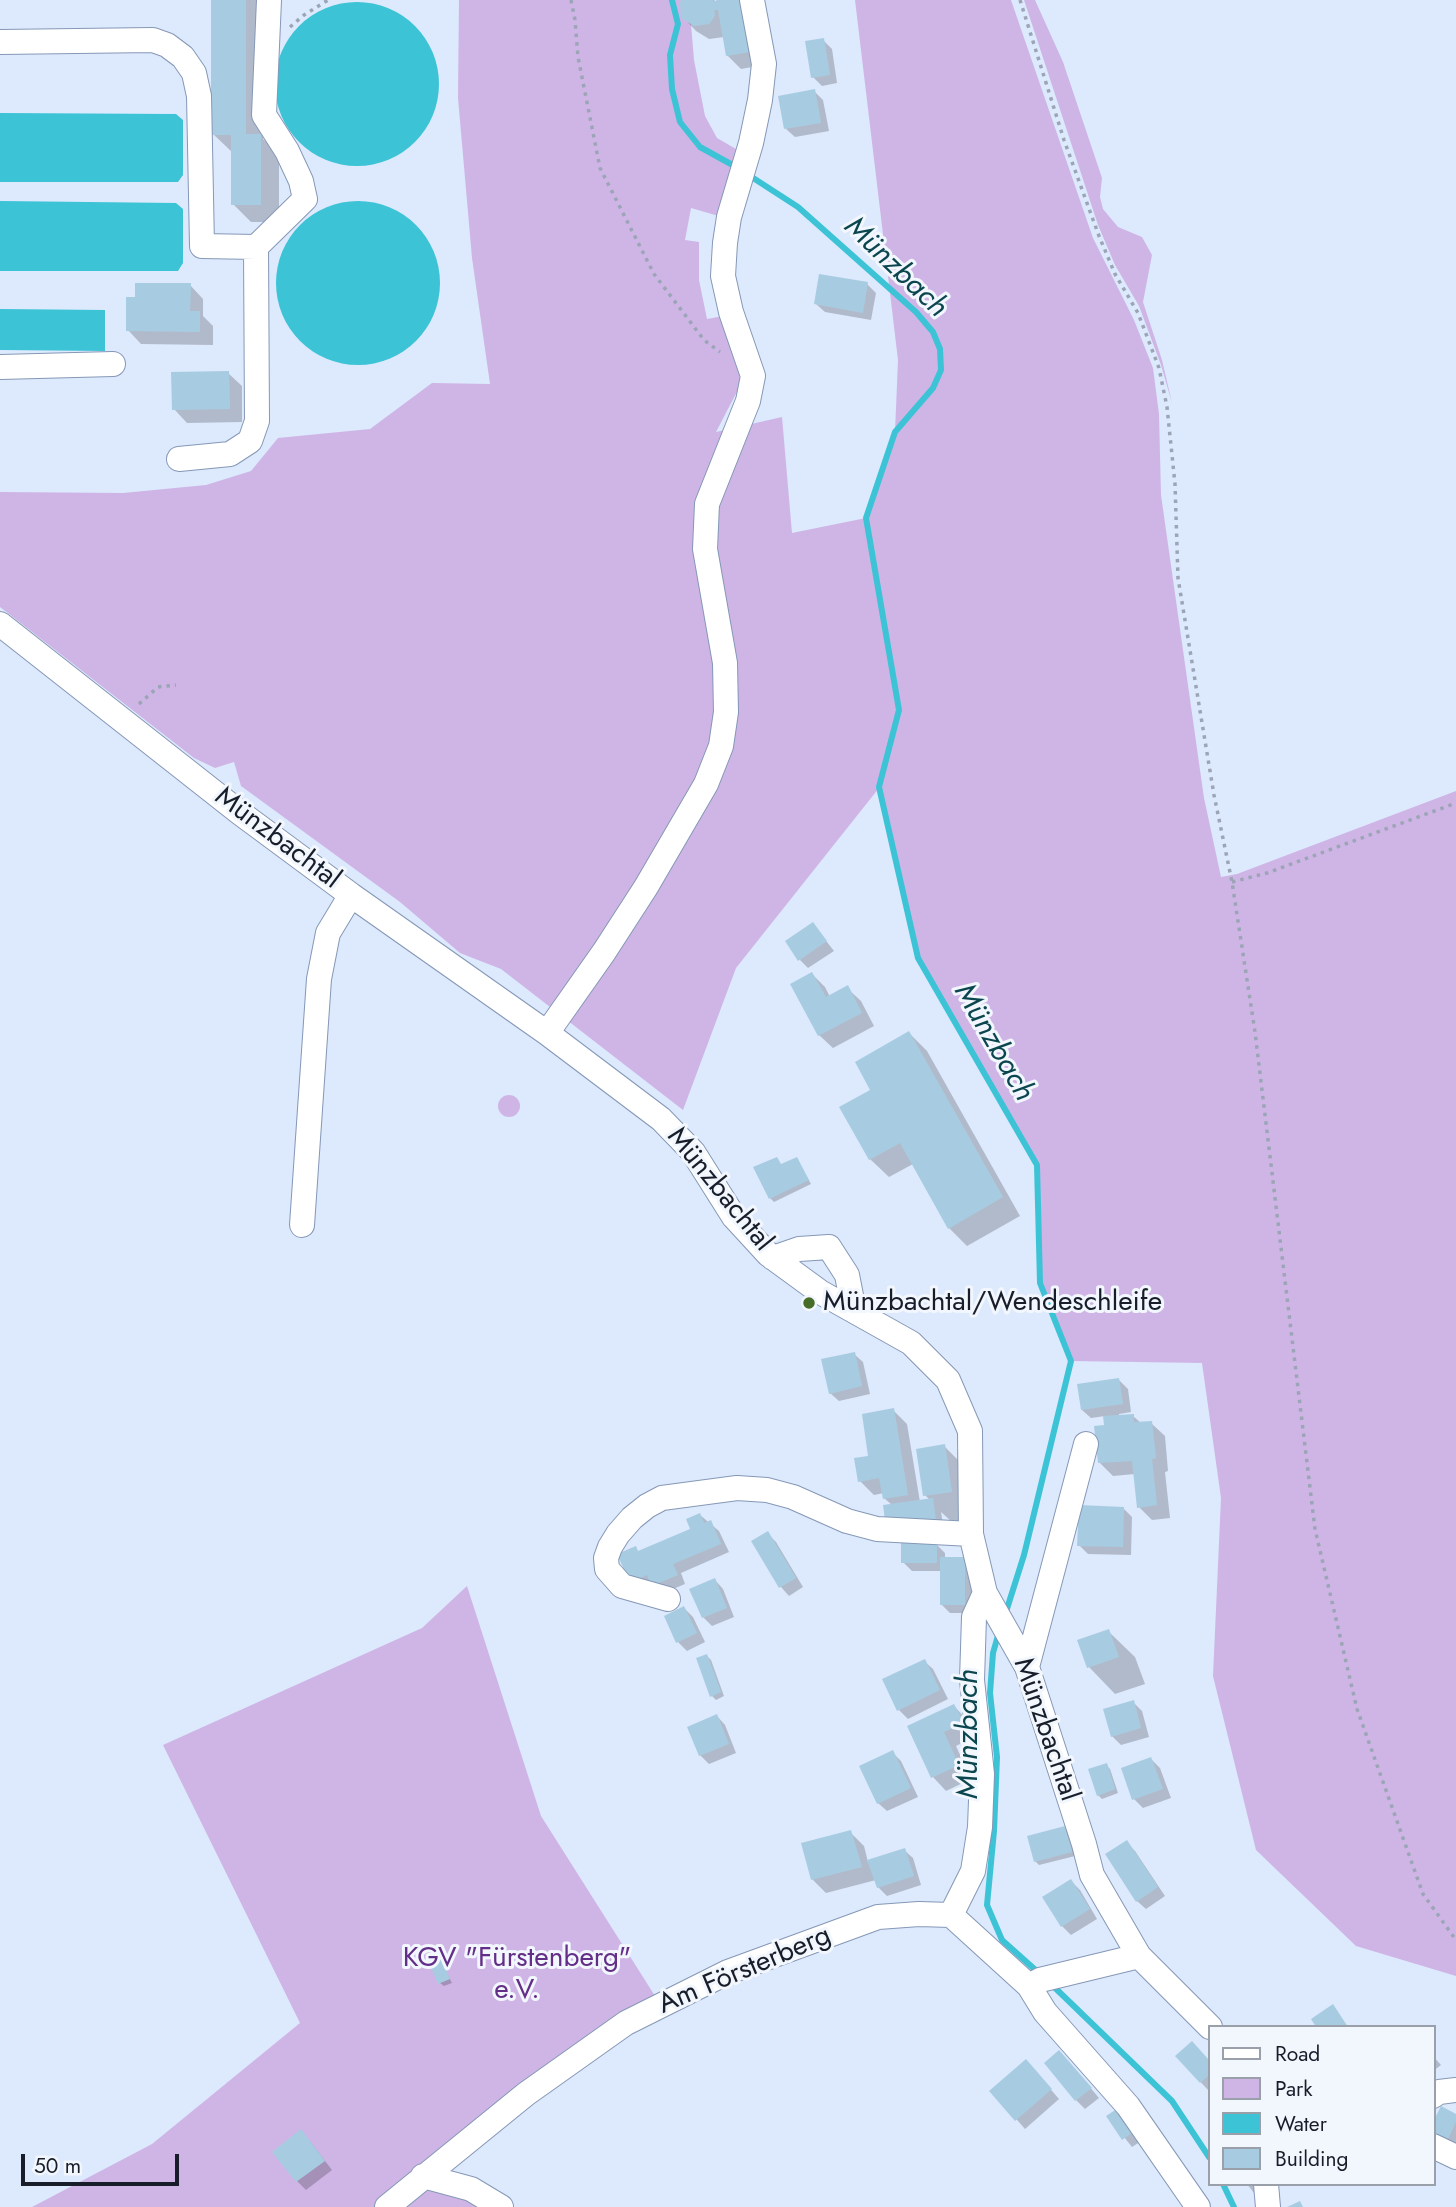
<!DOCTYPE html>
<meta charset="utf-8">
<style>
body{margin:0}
#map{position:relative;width:1456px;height:2207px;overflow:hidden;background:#dde9fd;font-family:Jost,sans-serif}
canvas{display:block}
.legend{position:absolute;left:1208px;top:2025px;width:228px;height:161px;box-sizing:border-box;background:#f2f6fd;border:2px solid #9aa0a9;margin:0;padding:9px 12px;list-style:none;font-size:21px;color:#171e2a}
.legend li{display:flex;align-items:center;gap:14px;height:35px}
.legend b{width:35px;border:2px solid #9aa0a9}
.scale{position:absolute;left:21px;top:2154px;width:158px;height:32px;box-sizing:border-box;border:4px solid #171e2a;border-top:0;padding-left:9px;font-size:21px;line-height:24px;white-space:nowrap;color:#171e2a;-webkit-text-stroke:5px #f2f6fd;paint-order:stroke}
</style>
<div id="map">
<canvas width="1456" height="2207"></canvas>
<ul class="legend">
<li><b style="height:9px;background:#fff"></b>Road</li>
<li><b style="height:19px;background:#cfb5e6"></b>Park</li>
<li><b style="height:19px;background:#3dc3d6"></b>Water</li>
<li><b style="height:19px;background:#a7cce1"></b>Building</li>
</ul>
<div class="scale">50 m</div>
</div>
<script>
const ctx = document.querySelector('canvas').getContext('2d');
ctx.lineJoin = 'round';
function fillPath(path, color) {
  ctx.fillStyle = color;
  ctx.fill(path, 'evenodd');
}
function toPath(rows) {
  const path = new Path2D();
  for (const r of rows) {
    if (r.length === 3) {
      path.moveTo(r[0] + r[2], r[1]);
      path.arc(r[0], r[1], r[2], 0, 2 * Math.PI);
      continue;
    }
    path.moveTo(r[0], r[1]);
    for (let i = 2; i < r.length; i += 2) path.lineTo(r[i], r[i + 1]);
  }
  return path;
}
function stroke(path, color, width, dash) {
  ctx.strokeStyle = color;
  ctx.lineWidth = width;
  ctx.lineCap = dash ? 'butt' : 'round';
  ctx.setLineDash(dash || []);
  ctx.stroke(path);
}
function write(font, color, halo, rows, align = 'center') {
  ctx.font = font + ' Jost,sans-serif';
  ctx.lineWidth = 6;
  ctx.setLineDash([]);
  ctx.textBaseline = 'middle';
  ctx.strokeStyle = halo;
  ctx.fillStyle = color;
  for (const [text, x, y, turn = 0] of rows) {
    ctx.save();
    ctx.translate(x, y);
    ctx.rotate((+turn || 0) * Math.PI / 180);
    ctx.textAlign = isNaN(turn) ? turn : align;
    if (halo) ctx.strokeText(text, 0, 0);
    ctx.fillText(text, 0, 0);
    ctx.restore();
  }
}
fillPath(toPath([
 [459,0,689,0,694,60,705,116,717,138,736,149,722,217,691,208,685,240,699,242,699,280,707,319,723,316,734,348,741,384,716,432,782,417,792,533,866,518,895,432,898,360,855,0,1011,0,1093,238,1134,320,1153,368,1159,414,1161,495,1204,798,1221,877,1237,874,1456,791,1456,1976,1356,1946,1256,1850,1213,1676,1221,1498,1202,1363,1071,1361,1040,1283,1037,1165,918,958,879,788,736,968,683,1110,501,969,460,953,400,902,241,786,234,762,215,768,194,758,0,607,0,492,123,493,206,485,251,471,278,438,370,429,432,383,490,384,472,258,458,98],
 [1024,0,1035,0,1063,62,1102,178,1100,197,1103,209,1118,227,1142,237,1152,255,1143,302,1162,360,1172,403,1161,365,1139,306,1115,265,1098,225],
 [509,1106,11],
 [467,1586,541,1816,662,2007,437,2170,501,2207,32,2207,152,2144,300,2023,163,1745,422,1628]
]), '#cfb5e6');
fillPath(toPath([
 [357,84,82],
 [0,113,176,114,183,120,183,175,178,182,0,182],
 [0,201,176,203,183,209,183,263,178,271,0,271],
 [358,283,82],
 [0,309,105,310,105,351,0,350]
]), '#3dc3d6');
fillPath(toPath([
 [213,0,264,0,263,139,279,154,279,222,251,222,233,204,233,153,213,134],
 [684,0,714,0,720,6,719,0,763,65,741,69,727,55,724,37,709,39,696,31,683,17],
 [823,40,832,49,837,83,822,86,813,77],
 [814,91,823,100,829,131,795,137,786,129],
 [867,284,876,293,871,320,825,312,816,304],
 [190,285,203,299,203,316,213,326,213,345,141,344,128,330],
 [228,373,242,386,242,422,187,423,174,409],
 [813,924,834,951,808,968,800,960],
 [812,974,825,987,830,997,847,988,861,1001,874,1026,833,1048,819,1035],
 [909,1033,927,1051,1020,1216,967,1246,949,1228,913,1164,889,1177,870,1159,841,1108,873,1090],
 [776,1159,782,1166,797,1159,811,1184,774,1202,770,1198],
 [854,1354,863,1362,870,1394,839,1401,830,1393],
 [1119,1380,1128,1389,1131,1412,1119,1414,1119,1416,1133,1416,1141,1423,1151,1423,1165,1436,1168,1471,1165,1472,1170,1518,1152,1520,1139,1507,1135,1474,1113,1476,1099,1462,1106,1426,1105,1416,1091,1418,1082,1410],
 [893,1410,907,1424,920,1502,930,1500,925,1495,944,1446,971,1473,978,1519,952,1522,941,1512,944,1530,892,1505,884,1498,884,1493,874,1495,860,1481],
 [1124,1509,1132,1517,1131,1555,1088,1554,1079,1545],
 [700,1515,719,1531,729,1552,681,1573,685,1584,661,1594,640,1591,639,1552,692,1530],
 [767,1533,776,1542,803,1587,789,1596,781,1587],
 [936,1544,945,1553,945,1559,964,1559,973,1568,973,1613,950,1613,941,1604,942,1571,912,1571,903,1562],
 [715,1580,723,1589,734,1617,712,1626,703,1617],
 [684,1608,693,1617,705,1642,687,1651,678,1642,666,1617],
 [1108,1631,1135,1657,1145,1684,1115,1694,1089,1667],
 [707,1656,711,1660,724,1696,716,1700,712,1696],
 [924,1661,933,1669,948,1699,908,1719,899,1710],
 [1133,1702,1142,1711,1149,1737,1121,1745,1112,1736],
 [954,1706,967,1720,976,1736,956,1746,971,1779,946,1791,933,1777,909,1727],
 [717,1716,725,1725,736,1753,709,1764,700,1755],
 [892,1752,901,1761,918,1797,887,1811,878,1803],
 [1151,1759,1160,1768,1171,1798,1143,1808,1134,1799],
 [1106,1765,1110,1769,1118,1793,1102,1799,1098,1795],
 [1065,1828,1069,1832,1075,1856,1039,1865,1035,1861],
 [850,1832,864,1846,868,1862,904,1850,913,1858,921,1885,887,1896,878,1887,876,1880,826,1893,813,1880,803,1844],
 [1126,1842,1135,1851,1165,1896,1146,1909,1137,1901],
 [1071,1881,1080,1890,1097,1919,1071,1935,1062,1926],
 [440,1960,452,1983,444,1986,440,1983],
 [1200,2052,1209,2061,1209,2091,1177,2057],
 [1433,2056,1441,2065,1433,2071],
 [1068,2061,1099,2098,1085,2109,1076,2100],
 [1034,2070,1059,2099,1025,2129,992,2091],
 [1456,2115,1456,2149,1439,2141],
 [1108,2117,1146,2138,1132,2147],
 [309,2140,332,2170,306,2190,297,2181],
 [1247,2184,1263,2184,1257,2197]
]), '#0003');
stroke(toPath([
 [672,0,678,24,670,55,672,89,680,122,700,147,738,168],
 [747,174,798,207,916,312,933,332,940,349,941,370,933,388,895,432,866,518,899,710,879,787,918,958,1037,1165,1040,1283,1071,1361,1024,1555,1005,1615],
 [999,1632,993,1653,990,1693,997,1757,994,1831,987,1905,1002,1940,1040,1974],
 [1050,1983,1172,2101,1209,2157],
 [1223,2184,1234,2207]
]), '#3dc3d6', 6);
fillPath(toPath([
 [211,0,246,0,246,134,261,134,261,205,231,205,231,135,211,135],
 [681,0,713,0,713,2,717,0,741,0,750,52,726,56,718,10,714,10,715,16,709,24,694,26,681,18,680,3],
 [824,38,830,75,811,78,805,41],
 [815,89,821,123,784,129,778,96],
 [819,274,868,282,863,313,814,304],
 [135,283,191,283,190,311,200,311,200,332,126,331,126,297,135,297],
 [229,371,230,409,172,410,171,372],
 [813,922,827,941,798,961,785,941],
 [812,972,826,997,848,985,862,1013,818,1036,790,984],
 [909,1031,1003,1197,948,1229,900,1143,869,1160,839,1107,870,1090,855,1062],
 [777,1157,781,1164,797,1157,809,1180,769,1199,753,1167],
 [855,1352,862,1386,829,1394,821,1359],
 [1119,1378,1123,1404,1081,1410,1077,1384],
 [894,1408,908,1495,883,1499,879,1478,858,1482,854,1458,868,1456,862,1414],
 [1134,1414,1134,1422,1152,1421,1156,1458,1152,1459,1157,1505,1137,1508,1132,1461,1098,1463,1094,1426,1104,1425,1103,1416],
 [945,1444,952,1492,923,1496,916,1449],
 [933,1498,936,1521,886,1528,883,1505],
 [1079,1505,1124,1507,1123,1547,1077,1546],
 [700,1513,704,1523,711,1520,721,1544,673,1564,678,1575,651,1586,647,1575,630,1583,617,1554,636,1546,638,1551,690,1529,686,1519],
 [768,1531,796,1578,779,1588,751,1541],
 [901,1543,937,1543,937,1563,901,1563],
 [940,1557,965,1557,965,1605,940,1605],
 [715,1578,727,1608,702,1618,689,1589],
 [684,1606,697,1633,676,1643,664,1616],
 [1109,1629,1119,1657,1087,1668,1077,1640],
 [707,1654,721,1692,710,1697,696,1658],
 [925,1659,940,1690,897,1711,882,1679],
 [1134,1700,1141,1728,1111,1737,1103,1709],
 [954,1704,964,1723,944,1732,959,1765,931,1778,907,1726],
 [717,1714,729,1744,699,1756,687,1727],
 [893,1750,911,1788,877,1804,859,1766],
 [1151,1757,1163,1789,1132,1800,1121,1768],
 [1107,1763,1115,1789,1097,1796,1088,1769],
 [1065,1826,1072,1852,1034,1862,1027,1836],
 [851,1830,862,1867,811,1880,801,1843],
 [1127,1840,1158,1887,1136,1902,1105,1854],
 [905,1848,914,1876,877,1888,867,1860],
 [1071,1879,1090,1909,1061,1927,1042,1897],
 [441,1958,450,1979,438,1984,429,1963],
 [1333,2004,1348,2027,1316,2027,1311,2019],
 [1192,2041,1209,2060,1209,2075,1200,2083,1175,2056],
 [1059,2050,1092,2088,1075,2101,1044,2063],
 [1026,2059,1052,2089,1015,2121,989,2091],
 [1123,2105,1139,2128,1122,2140,1106,2116],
 [1441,2106,1456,2114,1456,2122,1447,2141,1433,2135,1433,2122],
 [301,2129,325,2161,296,2182,272,2152],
 [1300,2201,1303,2207,1287,2207]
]), '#a7cce1');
const minor = toPath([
 [0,42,153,40,167,45,183,57,194,73,199,96,202,246,256,247,257,421,250,441,230,454,179,459],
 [256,247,305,199,301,181,287,151,264,115,269,0],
 [0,367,113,364],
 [0,624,239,812,351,895,547,1033,661,1119,693,1152,734,1217,768,1254,820,1292,911,1343,948,1380,970,1431,971,1534,985,1593,1027,1667,1084,1844,1092,1875,1139,1956,1210,2027],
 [547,1033,604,952,646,887,706,784,721,746,726,712,725,663,705,549,707,504,748,401,753,376,731,312,723,276,725,243,729,217,751,143,760,100,764,64,752,0],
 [302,1225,319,979,328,933,351,895],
 [773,1258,799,1249,829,1247,847,1275,854,1311],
 [668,1599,622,1586,607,1569,606,1558,610,1547,618,1534,632,1518,647,1506,662,1498,737,1488,767,1490,793,1497,847,1521,877,1529,971,1534],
 [1027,1667,1086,1444],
 [951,1915,1029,1986,1045,2012,1128,2106,1198,2207],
 [951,1915,973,1871,980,1827,982,1774,972,1680,974,1617,985,1593],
 [1029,1986,1040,1980,1139,1956],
 [1433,2096,1439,2092,1456,2090],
 [1433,2146,1456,2157],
 [423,2176,471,2189,501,2207],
 [1266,2184,1268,2207],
 [387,2207,526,2094,626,2023,728,1972,878,1917,919,1914,951,1915]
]);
stroke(minor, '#8598b6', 26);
stroke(toPath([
 [571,0,575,20,578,57,600,168,654,274,704,340,720,352],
 [1020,0,1064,140,1099,236,1115,274,1138,313,1159,368,1167,407,1175,484,1178,578,1214,795,1232,882,1255,1032,1315,1529,1357,1709,1423,1894,1456,1940],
 [290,27,304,15,328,0],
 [139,704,158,687,176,685],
 [1232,882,1267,873,1456,803]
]), '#9ba5b6', 3.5, [3.5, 5]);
stroke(minor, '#fff', 24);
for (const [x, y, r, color] of [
 [809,1303,7,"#466e29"]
]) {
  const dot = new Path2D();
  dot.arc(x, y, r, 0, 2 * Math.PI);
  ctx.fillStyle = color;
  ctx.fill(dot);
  stroke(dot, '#f2f6fd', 2.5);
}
write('28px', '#171e2a', '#f2f6fd', [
 ["Münzbachtal",277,839,37],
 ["Münzbachtal",719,1190,51],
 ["Münzbachtal",1045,1730,71],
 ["Am Försterberg",745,1971,-23]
]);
write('28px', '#171e2a', '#f2f6fd', [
 ["Münzbachtal/Wendeschleife",823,1303]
], 'left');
write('28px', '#632e87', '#f2f6fd', [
 ["KGV \"Fürstenberg\"",517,1959],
 ["e.V.",517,1991]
]);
write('italic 30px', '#0b464f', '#f2f6fd', [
 ["Münzbach",895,268,44],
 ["Münzbach",993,1043,60],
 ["Münzbach",970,1734,-90]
]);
</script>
